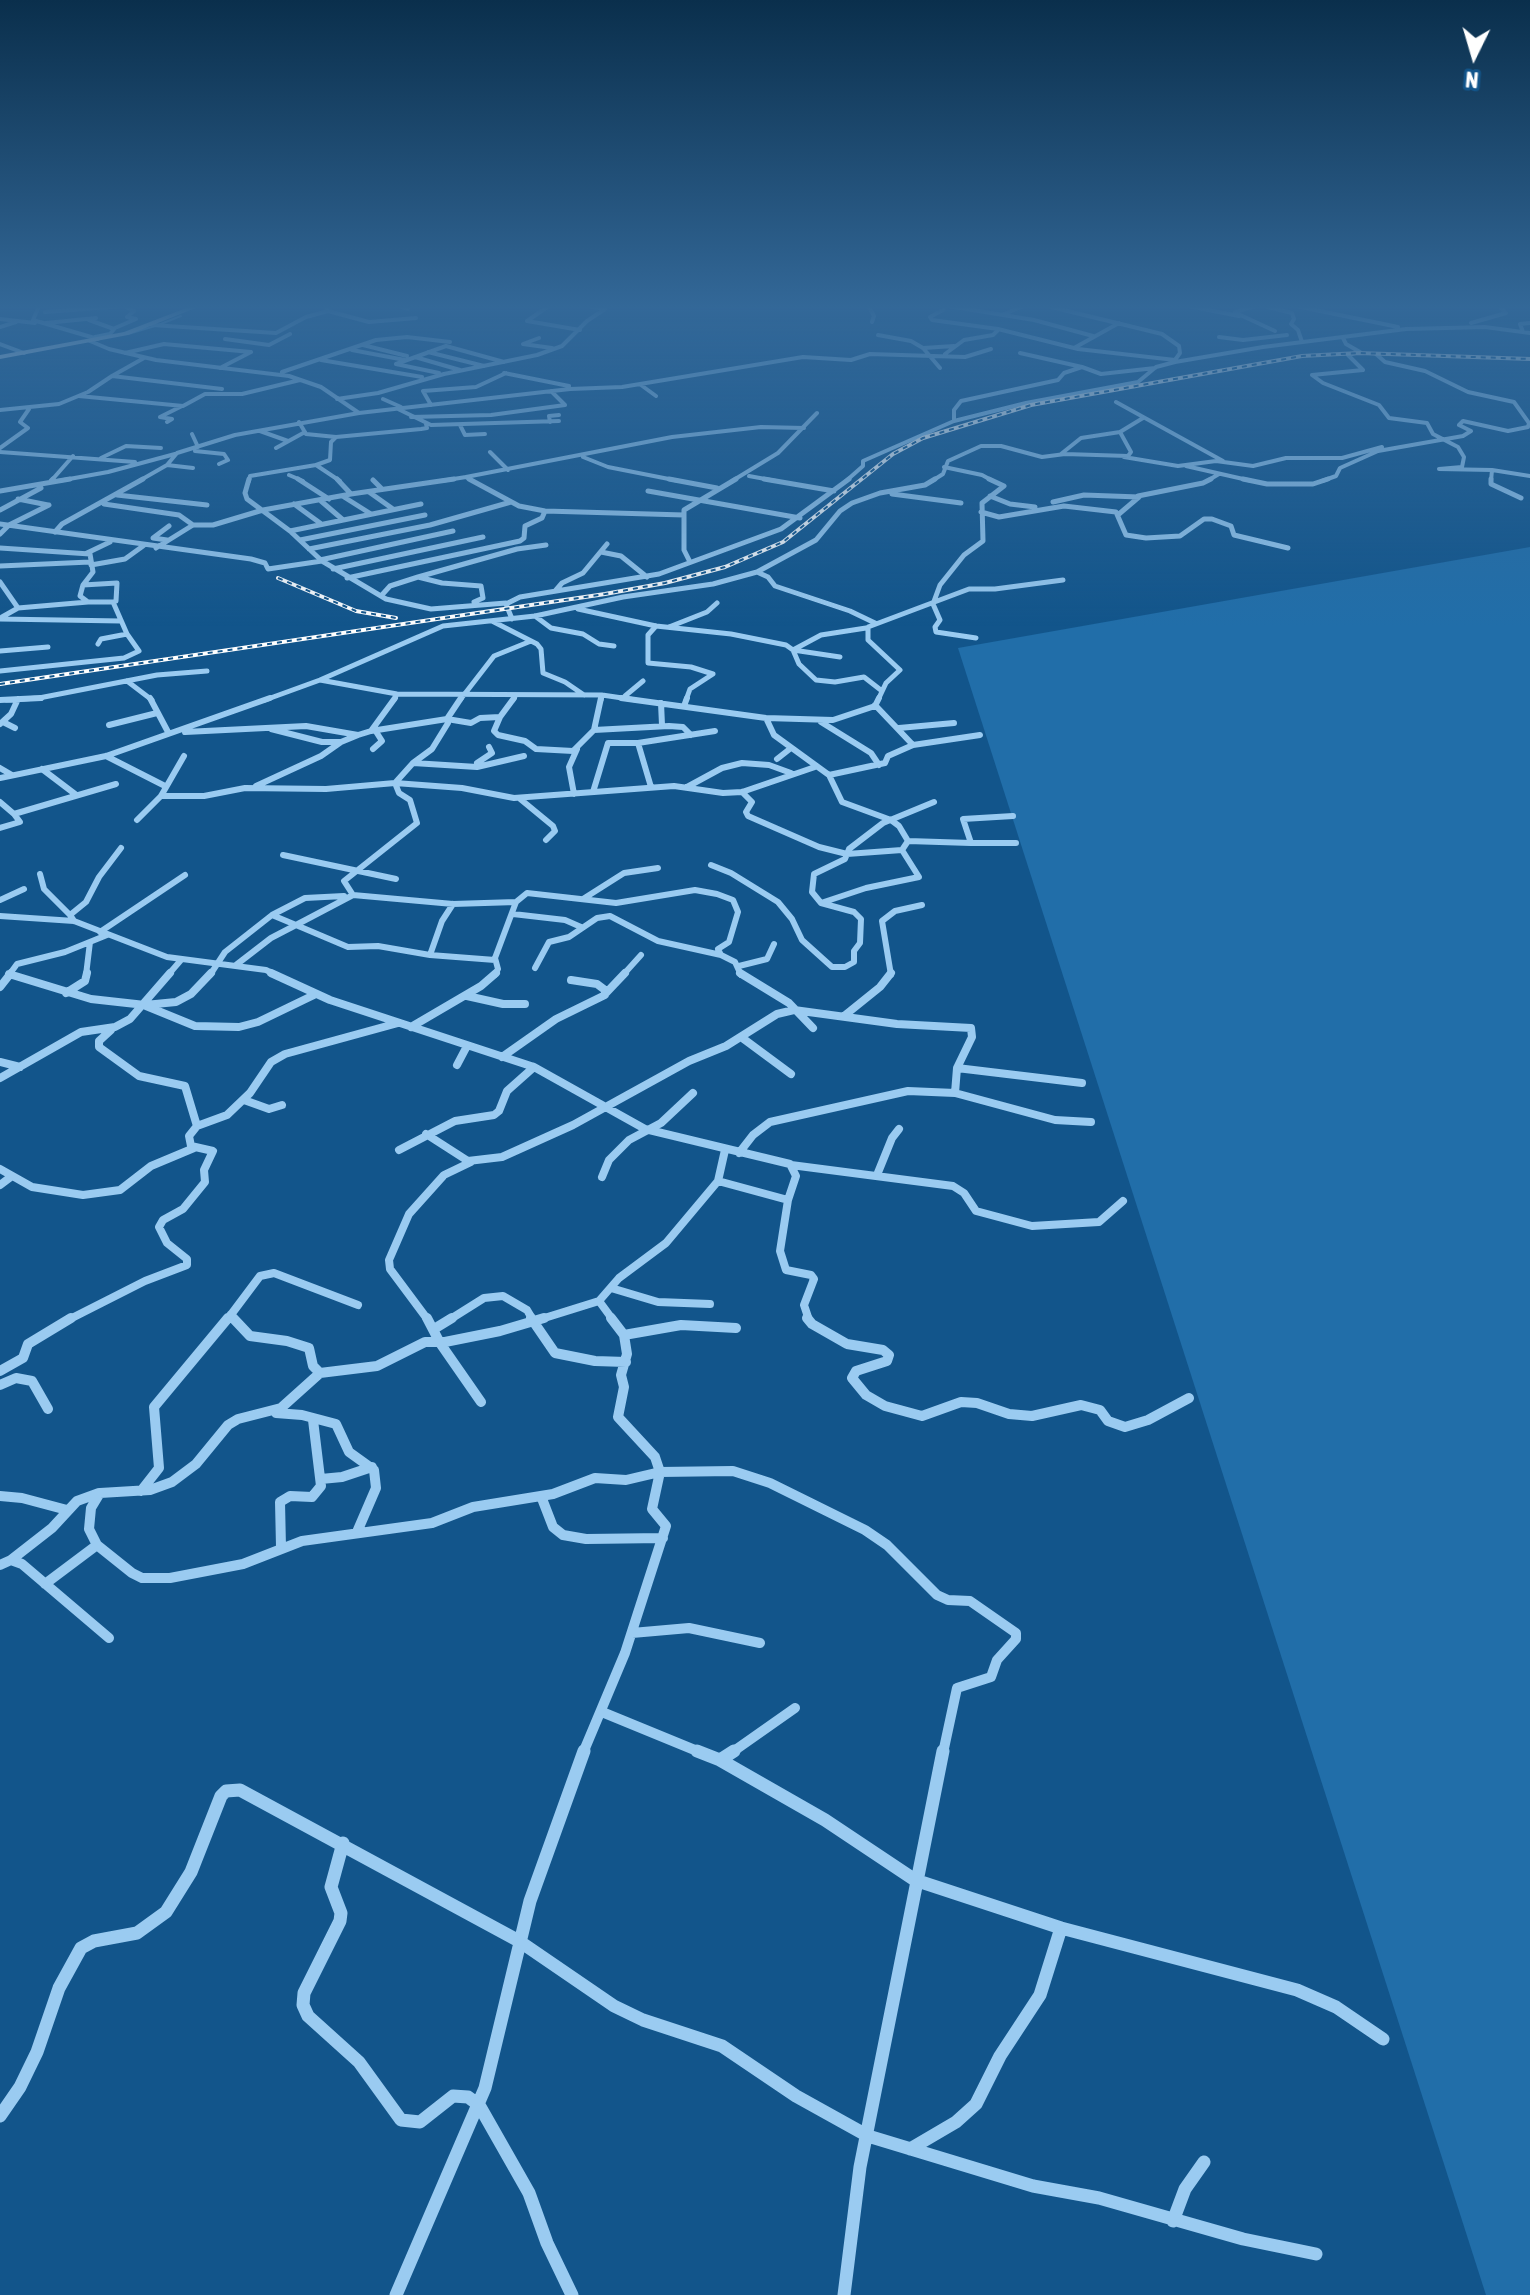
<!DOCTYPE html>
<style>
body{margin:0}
#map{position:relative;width:1530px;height:2295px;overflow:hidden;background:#12558b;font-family:"Asap Condensed",sans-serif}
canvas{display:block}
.north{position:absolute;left:1434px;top:16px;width:80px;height:80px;-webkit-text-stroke:6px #12558b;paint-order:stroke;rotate:185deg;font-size:22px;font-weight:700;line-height:32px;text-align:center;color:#fff}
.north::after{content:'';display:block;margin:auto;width:28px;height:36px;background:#fff;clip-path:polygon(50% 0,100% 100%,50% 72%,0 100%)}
</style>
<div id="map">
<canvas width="1530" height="2295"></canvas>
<div class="north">N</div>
</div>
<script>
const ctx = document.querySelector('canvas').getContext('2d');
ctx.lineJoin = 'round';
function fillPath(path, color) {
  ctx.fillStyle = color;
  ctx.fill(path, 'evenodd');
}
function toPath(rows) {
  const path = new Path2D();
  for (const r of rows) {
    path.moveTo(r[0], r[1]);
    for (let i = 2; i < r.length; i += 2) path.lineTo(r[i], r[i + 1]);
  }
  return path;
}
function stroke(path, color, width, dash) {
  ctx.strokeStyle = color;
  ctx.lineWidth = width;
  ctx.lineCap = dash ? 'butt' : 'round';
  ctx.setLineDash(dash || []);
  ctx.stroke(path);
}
fillPath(toPath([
 [1530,547,1530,2295,1486,2295,958,648]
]), '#216ea9');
stroke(toPath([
 [158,325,181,316],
 [128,334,155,326]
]), '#8cc8f4', 2);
stroke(toPath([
 [325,305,328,311,369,322,416,318],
 [397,305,408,309],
 [550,305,527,321,580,330],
 [868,305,874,316,872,322],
 [942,305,1034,320,1093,336],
 [945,305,943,310,930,317,932,320,998,329,1078,349,1175,360],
 [1043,305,1162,334,1179,346,1180,353,1175,360],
 [1183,305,1239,316],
 [1260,305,1292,313,1294,319,1291,324,1298,330,1302,342],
 [1291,305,1398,327],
 [39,306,33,320,98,339],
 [45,312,136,305],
 [1235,312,1259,305],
 [1236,313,1275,331],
 [1004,314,1026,305],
 [0,319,35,323],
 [89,320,114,329],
 [46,323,96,318],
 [1471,323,1506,313,1501,308,1507,305],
 [152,325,276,333,306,317,328,311],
 [0,327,16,322],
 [1523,332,1520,324,1530,323],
 [878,335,911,341,923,348,940,368],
 [95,337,110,334,115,328,136,319,127,317,134,311,126,307],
 [1219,337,1243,340,1287,335],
 [539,338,523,344,552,348],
 [1343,338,1346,344,1360,352],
 [225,339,269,345,290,334],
 [90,341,109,349,156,360,289,376,321,387,359,413,570,389,622,387,803,357,851,360,870,354,965,357,991,349],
 [0,344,24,353],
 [363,345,407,356],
 [923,348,954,346],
 [1074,348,1119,323],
 [352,350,405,360],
 [428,352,484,366],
 [1360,352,1348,355,1363,370,1312,375,1323,383,1379,405,1389,418,1427,423,1433,434,1458,447,1464,457,1462,467,1439,469,1492,470,1530,476],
 [125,353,164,344,251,352],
 [945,354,964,340,993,335,998,330],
 [415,357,460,370],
 [144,358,112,376,222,389],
 [321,360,422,377],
 [1082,367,1101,374,1155,368],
 [220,368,251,352],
 [282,372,376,340,407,337,450,342],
 [439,373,396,364,446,346,504,362],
 [504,373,569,386],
 [641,385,656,396],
 [79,396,183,406,205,394,242,394,300,380],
 [337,399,378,393,444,374,537,355,562,346,587,321,605,309,581,305],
 [383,399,401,407],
 [1116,402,1223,461],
 [431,405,423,391,476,387,506,373],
 [398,409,431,425,559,421],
 [0,410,59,404,88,392,112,376],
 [411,417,491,415,565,405,551,391],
 [954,421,954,410,961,401,1058,380,1064,373,1082,367,1020,353],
 [167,422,172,419,160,417,182,406],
 [299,422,306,434,336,437,331,442,330,460,316,465,340,481],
 [550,422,549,416,559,415],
 [460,425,465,435,485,434],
 [260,431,288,441],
 [192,434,198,447],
 [336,437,421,429,427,428,426,424],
 [0,448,28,428,20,422,29,409],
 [276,448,305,432],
 [195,451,224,454,228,460,219,464],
 [0,452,135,462],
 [490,452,508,470],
 [1061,454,1081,438,1120,432],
 [583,457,608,467,679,481],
 [1124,457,1178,466,1216,461,1253,466,1286,458,1342,458,1382,447],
 [101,458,126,446,161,448],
 [167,465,193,468],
 [1186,466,1252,481],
 [944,467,982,475,993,481],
 [289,475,303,481],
 [749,476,776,481],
 [51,481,73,456],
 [58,481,108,472,175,454],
 [139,481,167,465,177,453,235,435,359,413],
 [249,481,250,476,316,465],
 [441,481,466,477],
 [473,481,466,477,672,437,761,427,804,428],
 [732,481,778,453,817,413],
 [846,481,863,466,863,461,954,421,1026,403,1138,382,1156,367,1175,362,1263,347,1406,329,1485,327,1530,333],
 [932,481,943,474,948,461,981,446,1001,446,1042,457,1065,454,1128,456,1131,452,1120,432,1143,418],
 [1207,481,1219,474],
 [1322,481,1336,476,1340,468,1378,451,1463,436,1471,431,1459,425,1463,421,1508,431,1528,427,1529,423,1514,402,1468,392,1425,371,1385,362,1376,354],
 [1491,481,1492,470]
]), '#9acbf1', 4);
stroke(toPath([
 [249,479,245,493,247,499,290,531,322,561,386,599,431,609,506,603],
 [298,479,329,499],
 [469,479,519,506,545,511,684,515],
 [669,479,717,488],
 [764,479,834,491],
 [1243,479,1267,484,1313,484,1328,479],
 [1491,479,1491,484,1521,498],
 [373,480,382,489],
 [51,481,53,479],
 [0,491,70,479],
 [648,491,800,518],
 [369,492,393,509],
 [351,494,454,479],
 [892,494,961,503],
 [117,495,207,505],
 [990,496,1010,504,1035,507],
 [1138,496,1203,483,1211,479],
 [344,497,371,514],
 [18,499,48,505],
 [321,501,342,519],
 [1053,502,1084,495,1139,497],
 [104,504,179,515,193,525],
 [294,504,320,523],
 [0,510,41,488],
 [981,512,999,517,1064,506,1116,512,1126,535,1146,538,1180,536,1204,519,1212,519,1231,526,1234,535,1288,548],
 [1119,514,1139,497],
 [0,524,251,559,265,563,268,569,322,561],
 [290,531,421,504],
 [55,532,62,524,143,479],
 [0,534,9,525,49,505],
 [167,540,153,538,169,526],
 [300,540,425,515],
 [0,548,90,554,93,572,83,585,80,596,88,602,113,602,127,634,139,651,124,658,0,671],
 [156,548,193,525,213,525,263,510,351,494,337,479],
 [309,549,430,525,511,502],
 [601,552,621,556,647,577],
 [87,553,110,542],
 [320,560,453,531],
 [689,560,684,550,684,510,736,479],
 [91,565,125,559,143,546],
 [0,566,90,562],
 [333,569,483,537],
 [757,572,768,577,775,586,850,611,875,623],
 [418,577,442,583,481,586,483,598,474,602],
 [347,578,520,541,524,538,525,526,542,518,545,511],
 [0,582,18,608,2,617],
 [83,585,117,583,116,601],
 [556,590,562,583,583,573,607,544],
 [381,596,390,586,418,577,517,549,546,545],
 [18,608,88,602],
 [578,609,656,626,731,634,786,645,793,650,840,657],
 [535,616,551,628,583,634,599,644,614,646],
 [0,619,121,621],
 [512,619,506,604,520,597,659,574,781,529,849,479],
 [492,621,537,644,541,649,543,673,565,682,584,695],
 [656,626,648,635,648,663,691,667,713,674,690,689,686,700],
 [669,627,707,612,717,603],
 [866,628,821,635,793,650,799,664,816,680,835,682,864,677,882,691],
 [976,638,936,632,935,627,940,620,933,604,940,585,964,555,983,541,982,503,1004,486,989,479],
 [98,644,101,639,127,634],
 [0,651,48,647],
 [320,680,397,694,602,695,636,700],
 [127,681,152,700],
 [625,696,643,681],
 [6,700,39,698,157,675,207,671],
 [265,700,320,680,443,626,535,616,623,597,713,584,757,572,816,540,840,511,852,503,880,493,925,485,935,479],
 [394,700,397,694],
 [460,700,494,656,531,641],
 [513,700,516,695],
 [601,700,602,695],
 [878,700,886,683,900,670,868,640,868,627,969,589,995,589,1063,580]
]), '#9acbf1', 5);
stroke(toPath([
 [150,698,168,732],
 [461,698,447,719,471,723,480,718,500,717,514,698],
 [621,698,766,718,833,720,875,706,879,698],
 [0,700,41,698],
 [661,703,662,725],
 [875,705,913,745],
 [684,706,687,698],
 [500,717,494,731,498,735,525,741,536,749,573,751,594,730,601,698],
 [766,718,774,735,829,775],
 [3,722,15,728],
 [821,722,871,753,879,765],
 [0,724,11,714,18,699],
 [109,725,157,713],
 [899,728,954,723],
 [594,730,669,726,683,727,691,735],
 [371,731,447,719,448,723,432,749,413,763],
 [185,732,306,726,358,735,341,742,322,742,271,729],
 [358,735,371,731,395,698],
 [638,743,651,787],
 [373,749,382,741,375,730],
 [106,756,165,786],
 [777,759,791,748],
 [477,763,492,753,489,747],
 [0,768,12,775],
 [42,769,75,794],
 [0,778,106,756,270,698],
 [395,783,413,763,477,767,524,756],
 [256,786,321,756,341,742],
 [687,787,722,768,742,763,769,765,791,773],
 [593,792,608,743,638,743,715,731],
 [742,792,752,802,746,812,748,816,819,847,847,854,902,850],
 [574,794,569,767,577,749],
 [161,796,204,796,245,788,326,789,395,783,462,788,514,798,674,786,723,793,742,792,815,767],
 [519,798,553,826,555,831,546,840],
 [0,802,14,814],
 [137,820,161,796,184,756],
 [0,828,20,822,14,814,116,784],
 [908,841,971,843,963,819,1013,816],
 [971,843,1016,843],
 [283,855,396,879],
 [711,865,731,873,778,902,792,919,802,940,832,967,845,967,854,962,854,951,860,943,861,919,854,912,821,903,812,892,814,874,845,859,849,849,883,823,934,802],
 [40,874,44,889,70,915],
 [353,895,344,881,417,823,410,800,399,793,395,783],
 [583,899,624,873,658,868],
 [0,900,24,889],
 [516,902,527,893,616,903,695,890,717,894,733,900,738,912,729,942,718,949,721,955],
 [821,903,866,888,919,877,902,850,908,841,899,826,891,820,842,802,829,775,885,763,888,756,913,745,980,735],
 [513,914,565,920,581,927],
 [0,916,74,921,167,957,266,970,276,975],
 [74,921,70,915,86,902,99,877,121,848],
 [296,925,272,915,305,898,344,896],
 [100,932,185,875],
 [430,955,442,921,453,904],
 [495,960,430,955,378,946,348,947,296,925,353,895,453,904,516,902,495,958,498,969,495,975],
 [236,965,271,938,296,925],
 [739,966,767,959,774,944],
 [535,968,549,942,569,937,597,918,610,916,658,941,721,955,735,962,741,975],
 [9,975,17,964,65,952,107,935],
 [86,975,90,942],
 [168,975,181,960],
 [210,975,225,952,272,915],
 [623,975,641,955],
 [891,975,882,921,895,911,922,905]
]), '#9acbf1', 6);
stroke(toPath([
 [271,973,330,1000,534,1067,645,1129,790,1164,796,1176,788,1200,780,1251,786,1270,811,1275,814,1279,804,1305,809,1320],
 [740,973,789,1003,813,1028],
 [9,974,91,999,145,1005,176,1002,191,994,211,973],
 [0,987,11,973],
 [66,993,85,981,87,973],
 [606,993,625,973],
 [467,996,503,1004,525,1004],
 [146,1006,195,1026,239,1027,258,1022,316,994],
 [844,1016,880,987,891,973],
 [411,1027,481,986,496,973],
 [111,1030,99,1041,99,1047,139,1076,185,1086,197,1126],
 [741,1037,791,1074],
 [502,1057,556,1019,605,995,605,990,597,984,571,980],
 [0,1062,20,1067],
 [457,1065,467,1046],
 [957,1068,1082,1083],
 [0,1078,81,1032,115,1027,130,1019,170,973],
 [244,1100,269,1109,282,1105],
 [426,1134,468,1161,502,1157,573,1125,689,1061,726,1046,777,1014,794,1010,897,1024,971,1028,972,1037,957,1068,955,1093],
 [399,1150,455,1121,494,1115,499,1111,507,1091,534,1067],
 [739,1153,753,1135,770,1122,908,1091,955,1093,1055,1120,1091,1122],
 [791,1165,953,1186,964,1193,976,1211,1032,1226,1099,1222,1123,1201],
 [0,1169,32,1187,83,1195,120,1190,151,1166,194,1148],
 [877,1175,892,1138,899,1129],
 [602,1177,609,1160,629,1140,661,1123,693,1093],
 [718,1181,788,1200],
 [0,1185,12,1176],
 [611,1288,658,1302,710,1304],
 [599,1301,613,1320],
 [231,1314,235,1320],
 [68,1320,145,1281,187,1265,187,1259,167,1243,159,1227,163,1220,183,1209,205,1182,204,1170,213,1151,191,1146,189,1136,197,1126,227,1115,250,1093,271,1062,285,1054,398,1023],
 [227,1320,260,1276,274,1273,358,1305],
 [428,1320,390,1269,389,1260,409,1214,444,1175,471,1162],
 [449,1320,484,1298,503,1296,527,1310,533,1320],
 [538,1320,599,1301,619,1278,666,1243,718,1181,725,1150]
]), '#9acbf1', 8);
stroke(toPath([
 [233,1318,250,1336,287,1341,309,1348,313,1366,320,1373],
 [427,1318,440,1343,481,1402],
 [531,1318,555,1353,595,1361,626,1362],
 [544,1318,500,1331,445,1342,425,1342,377,1366,320,1373,281,1408,238,1419,228,1425,196,1464,172,1482,150,1490,100,1493,91,1508,89,1529,97,1545,132,1573,142,1578,170,1578,243,1564,302,1541,432,1523,473,1507,553,1494,595,1478,626,1480,660,1472,733,1471,770,1483,865,1530,887,1545,937,1595,948,1600,970,1601,1016,1633,1016,1639,997,1660,991,1677,957,1688,943,1753],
 [807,1318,812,1324,847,1344,883,1350,889,1355,887,1361,856,1371,852,1378,866,1395,885,1406,922,1416,961,1402,977,1403,1009,1414,1032,1416,1081,1405,1100,1410,1108,1421,1125,1427,1148,1420,1189,1398],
 [434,1329,452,1318],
 [624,1335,681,1325,736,1328],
 [0,1371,23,1358,28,1344,71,1318],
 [0,1385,16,1378,32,1381,48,1409],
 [276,1413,302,1415,336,1424,349,1452,374,1470,376,1488,357,1532],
 [321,1479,342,1477,372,1467],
 [141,1491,159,1468,154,1407,228,1318],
 [0,1496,22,1498,67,1510],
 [541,1496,553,1527,563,1535,586,1539,663,1538],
 [281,1547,280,1502,290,1496,312,1497,321,1486,313,1420],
 [11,1560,52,1528,77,1501,99,1493],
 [0,1565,11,1560,22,1564,109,1638],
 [45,1584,97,1545],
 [632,1633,689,1628,760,1643],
 [602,1712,702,1753],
 [583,1753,625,1653,666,1526,652,1509,660,1472,655,1457,618,1417,624,1387,621,1375,627,1354,624,1335,611,1318],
 [731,1753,795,1708]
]), '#9acbf1', 10);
stroke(toPath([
 [697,1751,720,1760,825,1820,915,1880,1061,1928,1297,1990,1336,2007,1383,2039],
 [720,1760,734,1751],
 [343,1843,331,1887,341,1913,340,1921,304,1993,303,2005,308,2016,359,2062,401,2120,420,2122,453,2096,468,2097,479,2105,529,2193,547,2243,572,2295],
 [0,2116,20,2087,37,2052,59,1988,81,1948,94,1941,137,1933,166,1912,191,1872,221,1796,226,1791,240,1790,519,1941,614,2006,643,2020,722,2046,796,2096,868,2136,1033,2186,1099,2198,1243,2239,1316,2254],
 [910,2149,956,2122,976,2104,1000,2056,1040,1995,1061,1928],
 [1173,2221,1185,2189,1204,2162],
 [396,2295,485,2088,530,1901,584,1751],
 [844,2295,860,2167,943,1751]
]), '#9acbf1', 13);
fillPath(toPath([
 [194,305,203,305,128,335,0,359,0,355,124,332,194,305]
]), '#e4f2ff');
const rail = toPath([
 [278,578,356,611,396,618],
 [0,684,605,594,665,583,725,567,783,542,893,454,923,438,1031,405,1302,356,1359,353,1530,359]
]);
stroke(rail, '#fff', 4);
stroke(rail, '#12558b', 2, [5]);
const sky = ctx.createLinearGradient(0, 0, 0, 627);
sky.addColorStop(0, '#0a2f4c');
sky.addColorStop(0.49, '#336898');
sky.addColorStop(1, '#33689800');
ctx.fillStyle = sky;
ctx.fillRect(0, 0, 1530, 627);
</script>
